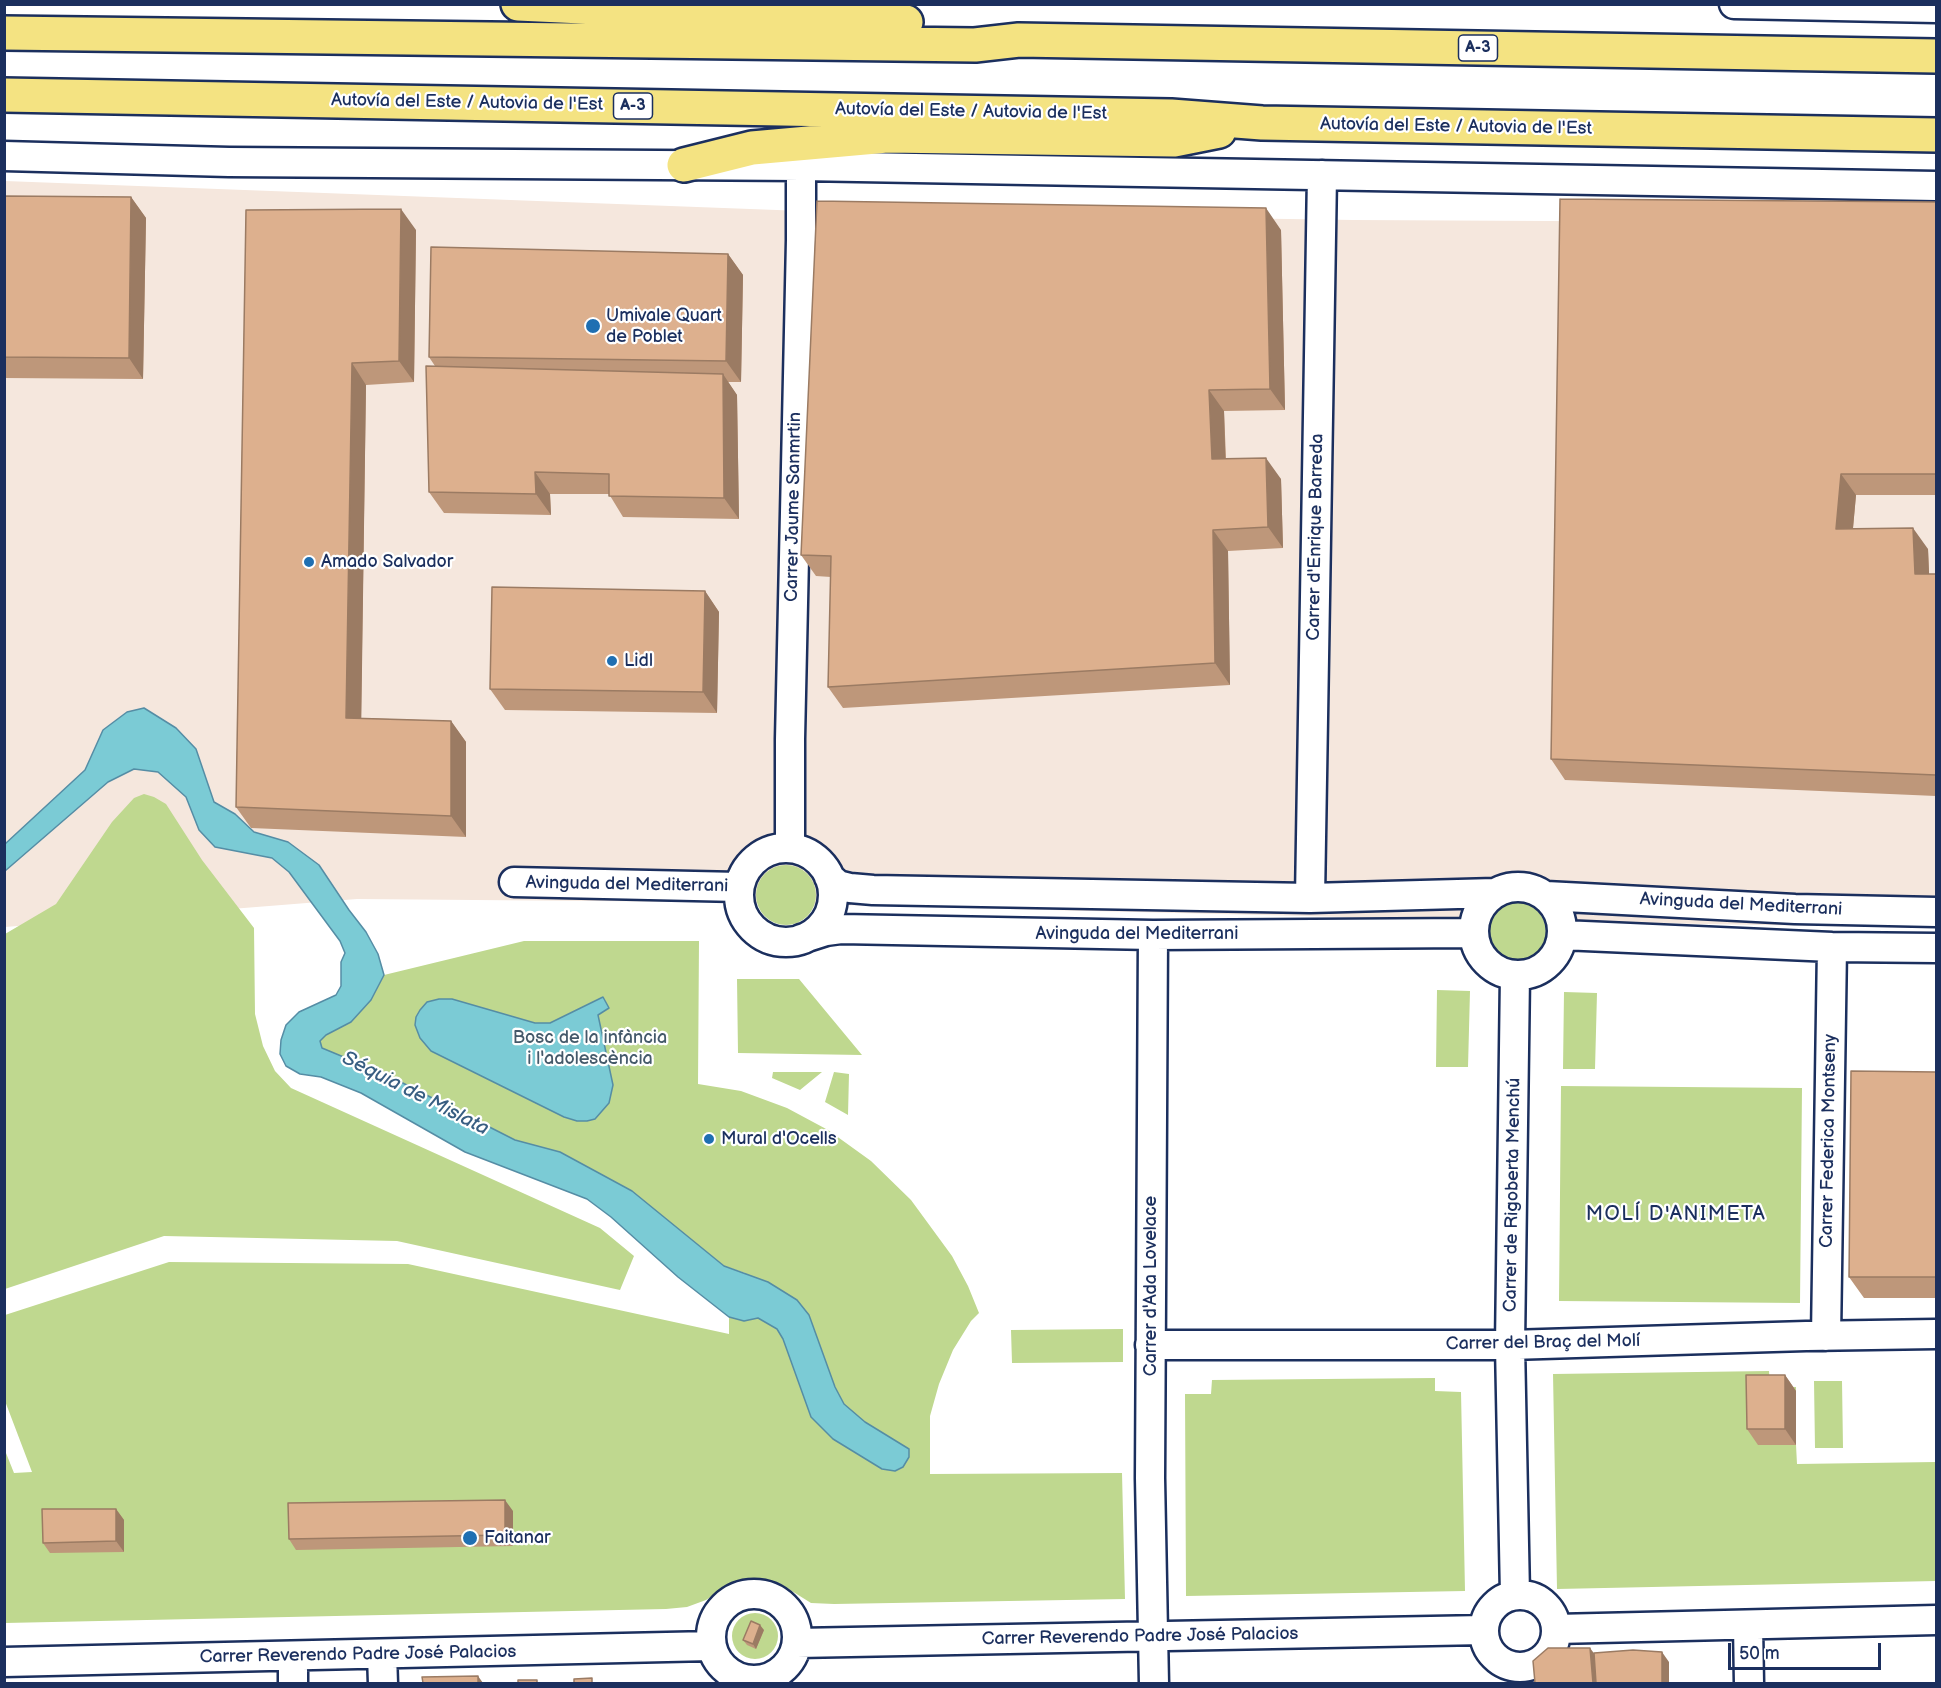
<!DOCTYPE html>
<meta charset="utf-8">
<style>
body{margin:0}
#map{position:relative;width:1941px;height:1688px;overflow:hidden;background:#fff;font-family:"Balsamiq Sans",sans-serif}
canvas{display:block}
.frame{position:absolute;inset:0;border:6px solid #1b2f5e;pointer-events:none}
.scale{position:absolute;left:1728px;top:1643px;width:153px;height:27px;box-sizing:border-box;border:3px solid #1b2f5e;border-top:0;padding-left:8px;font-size:18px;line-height:21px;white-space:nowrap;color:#1b2f5e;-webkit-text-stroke:4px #fff;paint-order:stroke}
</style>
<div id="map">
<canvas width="1941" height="1688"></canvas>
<div class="frame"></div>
<div class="scale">50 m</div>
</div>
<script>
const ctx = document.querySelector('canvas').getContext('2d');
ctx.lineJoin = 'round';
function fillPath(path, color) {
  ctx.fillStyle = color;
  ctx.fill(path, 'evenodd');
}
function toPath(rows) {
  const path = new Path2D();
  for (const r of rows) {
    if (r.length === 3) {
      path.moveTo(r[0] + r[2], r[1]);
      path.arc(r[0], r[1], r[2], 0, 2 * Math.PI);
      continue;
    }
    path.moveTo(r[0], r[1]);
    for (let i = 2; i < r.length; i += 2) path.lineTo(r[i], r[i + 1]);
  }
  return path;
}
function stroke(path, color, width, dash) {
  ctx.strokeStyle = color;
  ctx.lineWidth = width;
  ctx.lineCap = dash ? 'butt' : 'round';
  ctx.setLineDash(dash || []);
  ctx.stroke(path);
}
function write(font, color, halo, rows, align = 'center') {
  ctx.font = font + ' "Balsamiq Sans",sans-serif';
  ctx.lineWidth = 4.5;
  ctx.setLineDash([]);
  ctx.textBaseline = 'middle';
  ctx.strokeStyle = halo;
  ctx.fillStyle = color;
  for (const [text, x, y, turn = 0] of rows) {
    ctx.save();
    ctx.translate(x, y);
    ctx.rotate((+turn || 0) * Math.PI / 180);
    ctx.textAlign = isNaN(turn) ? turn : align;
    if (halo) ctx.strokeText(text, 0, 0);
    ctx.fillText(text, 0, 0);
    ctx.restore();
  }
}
fillPath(toPath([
 [5,181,830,212,1354,220,1936,223,1936,928,1475,920,709,902,357,899,5,927]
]), '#f5e7dd');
fillPath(toPath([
 [144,794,154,797,166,804,202,860,254,928,255,1014,263,1046,275,1071,291,1088,600,1228,634,1256,620,1290,397,1241,164,1236,5,1289,5,934,56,904,112,822,134,798],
 [786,895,30],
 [1516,932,30],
 [524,941,699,941,698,1084,741,1091,787,1108,828,1130,871,1161,911,1200,952,1256,968,1286,979,1313,971,1321,953,1350,939,1384,930,1416,930,1474,1122,1473,1125,1599,834,1604,811,1603,779,1583,763,1580,740,1582,721,1590,706,1600,687,1607,666,1609,5,1623,4,1448,14,1473,32,1472,5,1401,5,1315,169,1262,408,1264,729,1334,729,1317,745,1273,724,1266,693,1241,560,1152,515,1140,387,1075,322,1048,320,1041,326,1035,351,1022,371,1000,384,975],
 [799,979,862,1055,738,1053,737,979],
 [1437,990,1470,991,1468,1067,1436,1067],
 [1564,992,1597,993,1595,1069,1563,1069],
 [773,1072,822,1072,800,1090,772,1078],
 [834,1072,849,1074,848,1115,825,1102],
 [1561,1086,1802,1088,1800,1303,1559,1301],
 [1123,1329,1123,1362,1012,1363,1011,1330],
 [1769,1371,1770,1386,1796,1387,1796,1391,1757,1391,1796,1445,1797,1464,1936,1462,1936,1581,1557,1589,1553,1374],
 [1435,1378,1435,1391,1461,1392,1465,1591,1186,1596,1185,1394,1211,1394,1212,1380],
 [1814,1381,1842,1381,1843,1448,1815,1448],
 [755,1636,23]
]), '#bfd88f');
const water = toPath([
 [144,708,176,728,196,749,214,802,235,814,254,832,288,842,319,865,349,910,366,932,378,954,384,975,371,1000,351,1022,326,1035,320,1041,322,1048,387,1075,515,1140,560,1152,632,1191,724,1266,768,1282,797,1300,809,1315,835,1387,844,1404,865,1422,909,1449,909,1457,903,1467,895,1471,882,1469,833,1439,811,1417,783,1339,777,1329,758,1318,744,1321,729,1317,678,1277,611,1217,587,1199,465,1152,361,1093,321,1077,300,1074,286,1066,280,1054,281,1040,286,1025,299,1012,336,995,341,986,341,962,345,953,340,941,289,872,272,858,215,847,199,830,186,797,158,772,134,769,108,782,5,871,5,844,85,770,103,730,127,712,144,708],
 [603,997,609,1008,598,1015,613,1085,609,1103,595,1119,587,1121,577,1121,564,1117,431,1051,420,1038,415,1025,416,1017,420,1010,427,1002,439,999,452,999,535,1023,550,1023,603,997]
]);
fillPath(water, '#7bcbd5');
stroke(water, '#558da5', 1.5);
const minor = toPath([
 [1734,4,1936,8],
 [4,156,229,162,801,166,1936,186],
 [790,848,790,739,801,240,801,166],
 [786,895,47],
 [829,877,838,885,850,888,873,890,1310,898,1495,893],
 [514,882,739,887],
 [1518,931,44],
 [1546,896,1795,909,1936,912],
 [1310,898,1322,175],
 [1153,935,1150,1478,1154,1684],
 [1562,935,1832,947,1936,948],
 [801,939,826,931,841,929,1153,935,1474,933],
 [1515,975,1510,1345,1515,1595],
 [1826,1336,1832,947],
 [1150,1345,1510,1345,1806,1336,1936,1334],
 [754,1637,43],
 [1520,1631,36],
 [1748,1625,1749,1684],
 [1556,1629,1936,1620],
 [797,1643,1484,1630],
 [382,1654,383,1684],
 [4,1662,711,1646],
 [293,1684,293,1656]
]);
const highway = toPath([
 [518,4,906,22],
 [4,33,975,45,1019,40,1936,56],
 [4,95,1171,116,1262,123,1936,135],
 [684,165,752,148,887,136,1174,140,1219,131]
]);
stroke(minor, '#1b2f5e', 33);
stroke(highway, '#1b2f5e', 38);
stroke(minor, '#fff', 28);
stroke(highway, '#f4e382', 33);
fillPath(toPath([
 [4,196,131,197,146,218,143,379,4,378],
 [1936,202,1936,495,1856,495,1853,528,1928,549,1929,574,1936,574,1936,796,1565,780,1551,759],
 [246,210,416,230,414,382,366,385,361,718,451,721,466,742,466,837,251,828,236,807],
 [1281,230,1285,410,1224,411,1226,458,1281,479,1283,548,1228,551,1230,685,843,708,828,687,831,577,816,576,801,555],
 [728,254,743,275,741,382,728,382,737,395,739,519,623,517,609,494,550,494,551,515,444,513,429,492,435,366,429,357],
 [705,591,719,612,717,713,505,710,490,689],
 [1936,1072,1936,1298,1864,1298,1849,1277],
 [1785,1375,1796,1391,1796,1445,1758,1445,1747,1429],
 [116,1509,124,1520,124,1552,50,1553,43,1543],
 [513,1511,513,1546,296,1550,289,1539],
 [764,1630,756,1649,747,1645,743,1640]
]), '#be977a');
fillPath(toPath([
 [131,197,146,218,143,379,129,358],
 [1266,208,1281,230,1285,410,1270,389],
 [401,209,416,230,414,382,399,361],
 [728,254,743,275,741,382,726,361],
 [352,363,366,385,361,739,346,718],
 [723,374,737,395,739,519,724,498],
 [1209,390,1224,411,1226,480,1212,459],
 [1266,458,1281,479,1283,548,1268,527],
 [535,472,550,494,551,515,536,494],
 [1841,474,1856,495,1851,550,1836,529],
 [1913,528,1928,549,1930,595,1915,574],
 [1213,530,1228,551,1230,685,1215,663],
 [705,591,719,612,717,713,703,692],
 [451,721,466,742,466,837,451,816],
 [1785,1375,1796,1391,1796,1445,1785,1429],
 [505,1500,513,1511,513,1546,505,1535],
 [116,1509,124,1520,124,1552,116,1541],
 [760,1625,764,1630,756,1649,753,1644],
 [1590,1648,1602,1664,1603,1683,1593,1683],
 [1662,1652,1669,1662,1669,1683,1662,1683],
 [478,1676,483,1683,478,1683]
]), '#9b7b63');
const building = toPath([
 [4,196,131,197,129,358,4,357,4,196],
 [1560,199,1936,202,1936,474,1841,474,1836,529,1913,528,1915,574,1936,574,1936,775,1551,759,1560,199],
 [817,201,1266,208,1270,389,1209,390,1212,459,1266,458,1268,527,1213,530,1215,663,828,687,831,556,801,555,817,201],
 [401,209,399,361,352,363,346,718,451,721,451,816,236,807,246,210,401,209],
 [431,247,728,254,726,361,429,357,431,247],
 [426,366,723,374,724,498,609,496,609,474,535,472,536,494,429,492,426,366],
 [492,587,705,591,703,692,490,689,492,587],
 [1851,1071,1936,1072,1936,1277,1849,1277,1851,1071],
 [1746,1375,1785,1375,1785,1429,1747,1429,1746,1375],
 [505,1500,505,1535,289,1539,288,1503,505,1500],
 [42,1509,116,1509,116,1541,43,1543,42,1509],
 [751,1621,760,1625,753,1644,743,1640,751,1621],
 [1548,1648,1590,1648,1593,1683,1535,1683,1533,1661,1548,1648],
 [1633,1650,1662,1652,1662,1683,1596,1683,1594,1653,1633,1650],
 [478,1676,478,1683,423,1683,422,1677,478,1676],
 [592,1678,592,1683,574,1683,574,1679,592,1678],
 [518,1680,537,1680,537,1683,518,1683,518,1680]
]);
fillPath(building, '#ddb08e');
stroke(building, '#9b7b63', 1.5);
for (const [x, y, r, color] of [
 [593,326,8,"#1f6fb2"],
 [309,562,6,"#1f6fb2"],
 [612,661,6,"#1f6fb2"],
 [709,1139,6,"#1f6fb2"],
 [470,1538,8,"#1f6fb2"]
]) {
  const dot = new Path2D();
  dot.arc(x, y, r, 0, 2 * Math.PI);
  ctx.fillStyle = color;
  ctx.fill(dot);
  stroke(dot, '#fff', 2);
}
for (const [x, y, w] of [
 [1478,48,39],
 [633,106,39]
]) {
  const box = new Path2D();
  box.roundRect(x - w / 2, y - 13, w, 26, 4.5);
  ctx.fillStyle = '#fff';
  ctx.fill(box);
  stroke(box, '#1b2f5e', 1.5);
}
write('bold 16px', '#1b2f5e', null, [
 ["A-3",1478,48],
 ["A-3",633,106]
]);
write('18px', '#1b2f5e', '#fff', [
 ["Autovía del Este / Autovia de l'Est",467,103,1],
 ["Autovía del Este / Autovia de l'Est",971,112,1],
 ["Autovía del Este / Autovia de l'Est",1456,127,1],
 ["Carrer Jaume Sanmrtin",794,507,-89],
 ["Carrer d'Enrique Barreda",1316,537,-89],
 ["Avinguda del Mediterrani",627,885,1],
 ["Avinguda del Mediterrani",1741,905,3],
 ["Avinguda del Mediterrani",1137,934],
 ["Carrer Federica Montseny",1829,1141,-89],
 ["Carrer de Rigoberta Menchú",1513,1195,-89],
 ["Carrer d'Ada Lovelace",1151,1286,-90],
 ["Carrer del Braç del Molí",1543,1343,-1],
 ["Carrer Reverendo Padre José Palacios",1140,1637,-1],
 ["Carrer Reverendo Padre José Palacios",358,1655,-1]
]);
write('18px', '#1b2f5e', '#fff', [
 ["Umivale Quart",606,316],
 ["de Poblet",606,337],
 ["Amado Salvador",321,562],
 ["Lidl",624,661],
 ["Mural d'Ocells",721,1139],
 ["Faitanar",484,1538]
], 'left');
write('18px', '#44596a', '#fff', [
 ["Bosc de la infància",590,1038],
 ["i l'adolescència",590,1059]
]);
write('italic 20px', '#385e82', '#fff', [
 ["Séquia de Mislata",415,1094,27]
]);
ctx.letterSpacing = '1.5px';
write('20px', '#1b2f5e', '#fff', [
 ["MOLÍ D'ANIMETA",1676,1215]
]);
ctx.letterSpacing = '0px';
</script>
